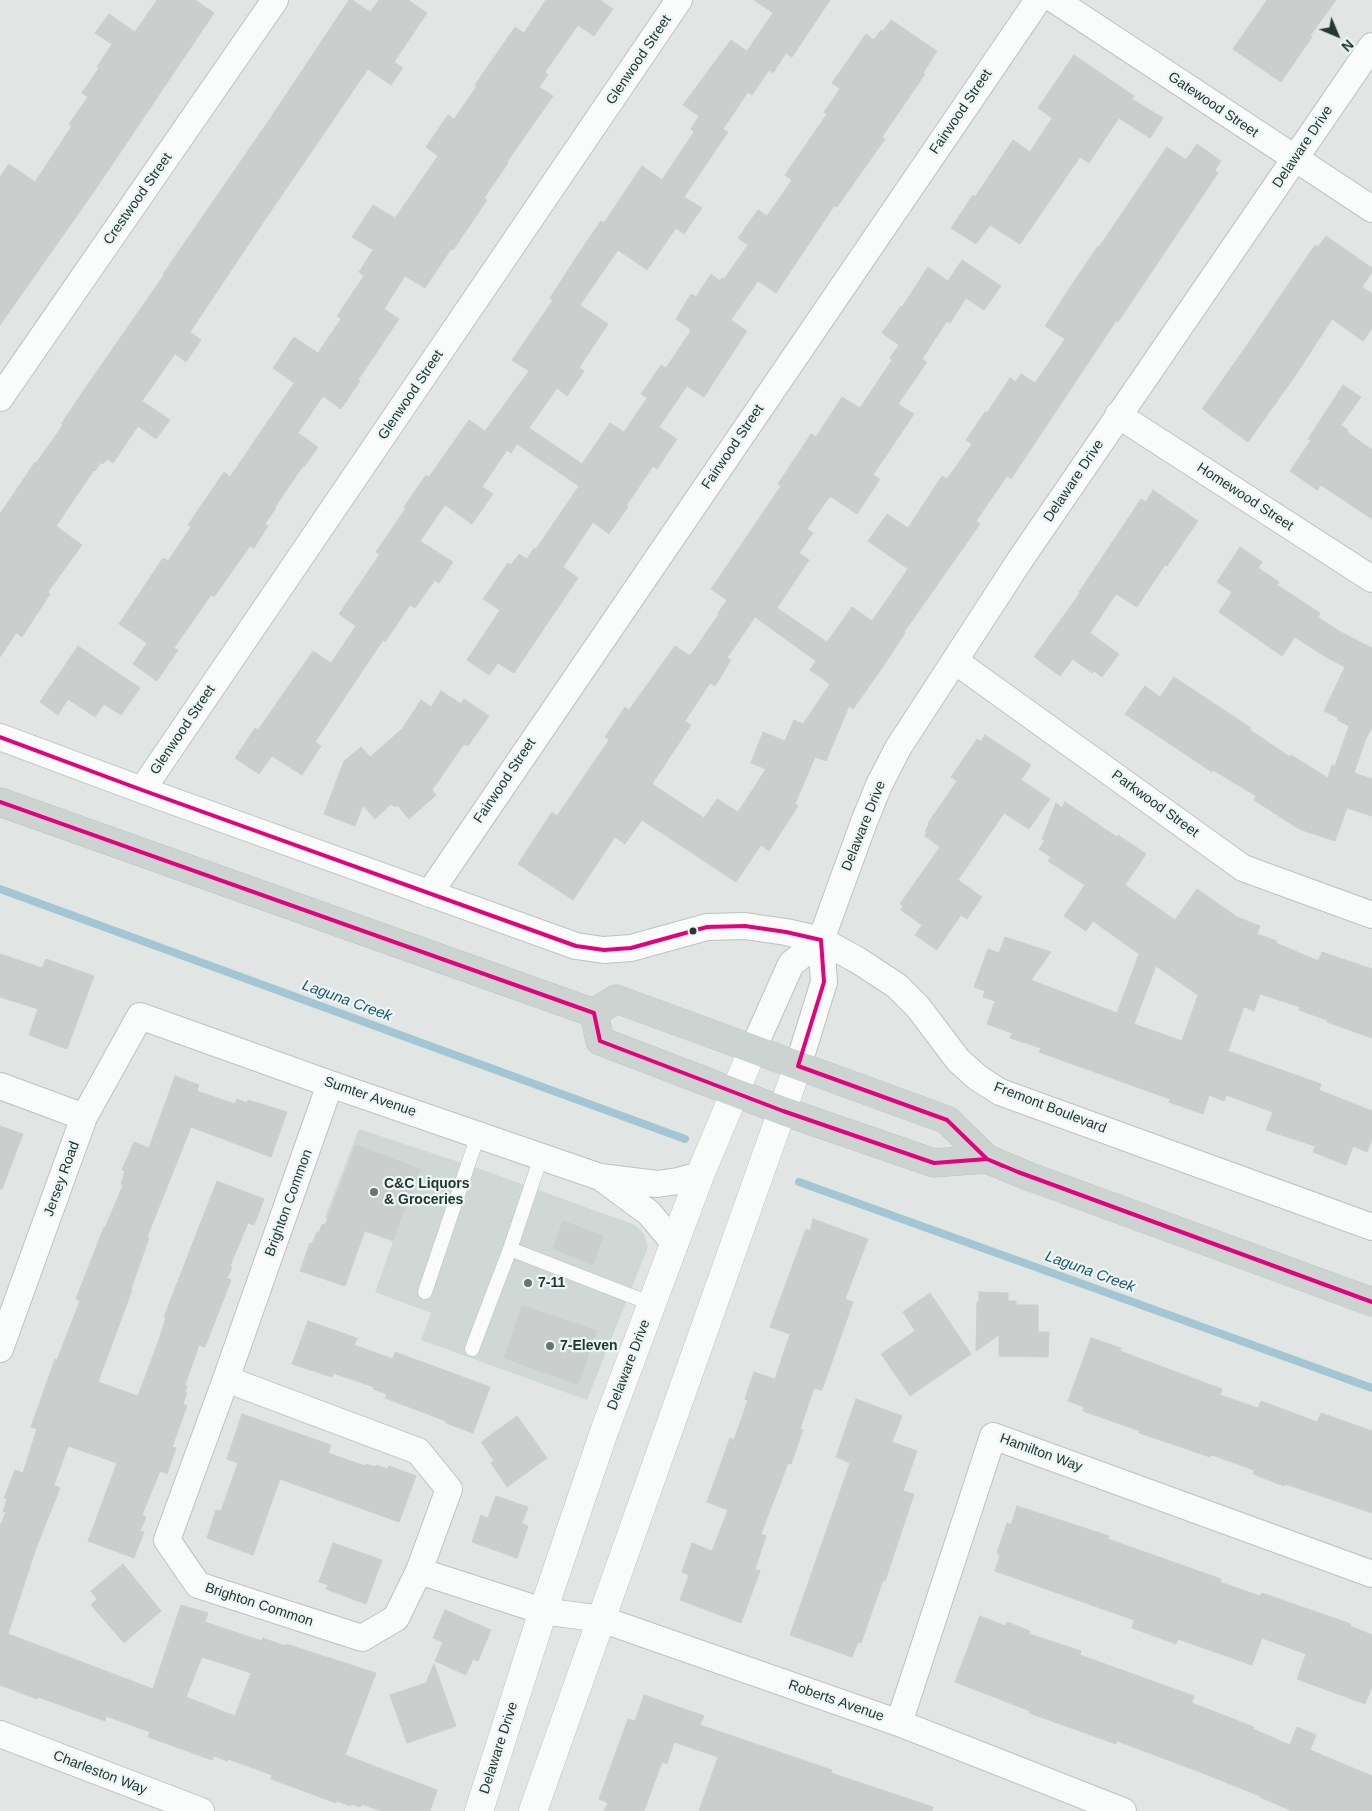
<!DOCTYPE html>
<style>
body{margin:0}
#map{position:relative;width:1372px;height:1811px;overflow:hidden;background:#e1e6e5;font-family:Arial,sans-serif}
canvas{display:block}
.north{position:absolute;left:1312px;top:10px;width:50px;height:50px;-webkit-text-stroke:4px #eef6f3;paint-order:stroke;rotate:135deg;font-size:14px;font-weight:700;line-height:20px;text-align:center;color:#213835}
.north::after{content:'';display:block;margin:auto;width:18px;height:22px;background:#213835;clip-path:polygon(50% 0,100% 100%,50% 72%,0 100%)}
</style>
<div id="map">
<canvas width="1372" height="1811"></canvas>
<div class="north">N</div>
</div>
<script>
const ctx = document.querySelector('canvas').getContext('2d');
ctx.lineJoin = 'round';
function fillPath(path, color) {
  ctx.fillStyle = color;
  ctx.fill(path, 'evenodd');
}
function toPath(rows) {
  const path = new Path2D();
  for (const r of rows) {
    path.moveTo(r[0], r[1]);
    for (let i = 2; i < r.length; i += 2) path.lineTo(r[i], r[i + 1]);
  }
  return path;
}
function stroke(path, color, width, dash) {
  ctx.strokeStyle = color;
  ctx.lineWidth = width;
  ctx.lineCap = dash ? 'butt' : 'round';
  ctx.setLineDash(dash || []);
  ctx.stroke(path);
}
function write(font, color, halo, rows, align = 'center') {
  ctx.font = font + ' Arial,sans-serif';
  ctx.lineWidth = 4.5;
  ctx.setLineDash([]);
  ctx.textBaseline = 'middle';
  ctx.strokeStyle = halo;
  ctx.fillStyle = color;
  for (const [text, x, y, turn = 0] of rows) {
    ctx.save();
    ctx.translate(x, y);
    ctx.rotate((+turn || 0) * Math.PI / 180);
    ctx.textAlign = isNaN(turn) ? turn : align;
    if (halo) ctx.strokeText(text, 0, 0);
    ctx.fillText(text, 0, 0);
    ctx.restore();
  }
}
fillPath(toPath([
 [359,1129,483,1170,635,1225,644,1234,648,1247,587,1400,421,1340,431,1313,375,1292,393,1242,325,1217]
]), '#cfd8d5');
stroke(toPath([
 [0,889,685,1139],
 [799,1182,1372,1388]
]), '#a3c6d4', 8);
const building = toPath([
 [157,0,195,0,214,13,95,190,0,325,0,177,9,164,35,182,72,126,69,124,88,97,82,93,99,68,97,67,112,44,95,33,109,14,135,32,157,0],
 [349,0,352,0,370,12,379,0,408,0,427,13,394,62,403,68,391,85,368,69,260,227,190,332,201,340,186,362,175,354,142,401,170,420,156,439,138,426,113,463,107,459,103,464,101,462,95,471,94,470,56,526,82,545,48,592,50,594,22,637,16,633,0,657,0,514,35,462,36,463,63,425,61,424,84,390,164,275,163,274,265,126,349,0],
 [546,0,600,0,613,9,594,36,578,25,545,72,548,75,539,87,553,96,507,162,508,163,484,198,487,200,453,250,451,249,425,288,405,276,384,309,399,319,358,380,360,381,341,409,323,396,298,433,318,447,304,467,303,466,275,507,276,508,265,524,268,526,254,548,250,546,214,597,211,595,174,648,178,650,157,681,133,664,147,643,119,624,163,558,168,561,191,527,188,525,224,472,230,477,294,383,273,368,294,337,318,353,341,319,337,316,364,276,359,272,373,250,352,237,373,205,395,218,438,156,426,147,448,115,454,119,477,86,475,85,515,27,524,33,546,0],
 [754,0,830,0,792,57,786,53,773,73,769,70,752,95,748,92,723,129,728,132,684,197,702,208,684,234,676,228,647,270,618,250,580,305,608,324,579,368,584,371,567,396,557,388,529,428,582,464,610,423,624,432,647,398,641,394,661,365,666,368,690,332,690,329,676,319,691,294,696,297,711,274,720,281,722,278,724,279,748,245,738,238,758,210,767,216,792,180,785,175,827,114,824,112,840,89,832,83,866,34,874,40,881,30,883,31,891,20,937,51,923,73,925,74,882,137,885,139,837,207,834,206,776,293,758,281,731,320,747,331,704,397,687,386,659,427,677,439,657,469,653,466,626,506,628,507,609,534,593,522,563,567,578,578,514,673,498,663,489,675,467,660,500,610,483,599,508,563,511,565,519,554,527,559,534,548,536,549,579,486,517,444,511,453,507,450,482,487,493,494,472,524,445,505,420,541,453,562,439,583,435,580,415,608,410,605,385,642,383,640,315,742,321,746,302,775,272,756,259,774,235,758,255,728,258,730,313,651,331,663,356,626,339,614,380,554,376,552,406,508,404,507,426,475,429,477,469,420,485,431,529,371,512,360,553,300,550,298,579,253,601,221,604,223,642,166,662,180,694,132,691,129,699,116,683,105,731,40,747,51,773,13,754,0],
 [1267,0,1336,0,1310,36,1312,37,1281,82,1233,49,1267,0],
 [1074,55,1134,96,1132,99,1163,118,1150,138,1119,118,1089,163,1080,157,1020,244,990,225,976,244,951,228,973,195,975,197,1013,140,1030,152,1052,118,1038,108,1074,55],
 [1197,144,1221,161,1215,170,1218,173,1118,322,1116,321,1011,479,1007,476,976,521,980,524,904,632,905,633,882,668,853,709,849,706,826,761,815,757,795,804,798,806,769,851,761,845,736,882,642,820,625,844,615,837,573,900,518,864,552,812,557,816,609,740,605,737,625,707,629,710,675,646,690,656,719,614,718,613,727,600,711,589,781,486,778,484,811,434,816,437,842,397,860,408,892,360,890,358,899,345,882,333,901,306,902,307,928,267,948,281,962,260,1001,286,984,310,966,298,950,323,947,321,922,359,927,362,898,404,914,414,873,475,880,479,857,514,830,496,807,529,813,533,799,553,809,560,777,608,827,642,852,607,872,621,908,569,868,541,887,514,908,528,942,476,947,479,972,444,966,440,985,412,987,413,1010,378,1016,382,1021,374,1035,383,1065,339,1045,326,1069,289,1098,246,1099,247,1167,147,1186,160,1197,144],
 [755,617,816,661,810,670,830,684,803,724,794,720,785,741,763,732,751,763,766,769,738,812,717,799,704,818,652,784,691,725,685,721,710,683,715,686,731,660,727,658,755,617],
 [1326,236,1372,268,1372,272,1362,287,1372,294,1372,328,1363,341,1332,319,1293,379,1248,442,1202,409,1247,345,1315,245,1318,247,1326,236],
 [1343,385,1361,397,1341,425,1348,430,1347,432,1372,450,1372,519,1321,485,1317,490,1290,471,1311,440,1308,439,1343,385],
 [1153,490,1198,521,1167,566,1165,565,1137,607,1116,594,1090,633,1119,654,1102,677,1094,671,1092,673,1073,659,1060,676,1034,657,1080,593,1079,592,1141,499,1146,502,1153,490],
 [1240,547,1262,562,1258,568,1279,582,1277,585,1320,613,1318,617,1337,630,1372,648,1372,727,1365,741,1354,773,1372,779,1372,816,1347,808,1335,841,1299,829,1254,800,1256,796,1213,770,1212,772,1125,714,1145,686,1160,697,1174,677,1251,728,1250,730,1290,757,1291,755,1328,778,1332,765,1335,766,1349,726,1337,720,1339,718,1324,711,1345,667,1326,657,1295,637,1282,656,1219,612,1232,592,1217,582,1240,547],
 [78,646,140,688,121,715,104,704,95,717,68,699,58,715,40,702,78,646],
 [441,691,461,704,464,699,489,716,468,746,464,744,432,790,436,795,409,819,397,805,395,807,391,804,375,819,363,805,355,826,324,814,344,761,361,747,370,757,402,729,421,700,431,707,441,691],
 [985,735,1031,765,1021,780,1050,799,1029,829,1004,813,958,880,982,897,967,919,961,915,937,950,915,935,922,925,901,910,903,906,900,904,940,847,925,836,927,832,925,831,929,824,928,823,957,781,951,777,977,739,981,742,985,735],
 [1065,802,1117,837,1118,835,1146,854,1125,885,1175,920,1197,889,1237,917,1260,926,1257,934,1277,941,1276,943,1316,960,1319,960,1322,952,1372,969,1372,1038,1327,1022,1327,1020,1299,1010,1300,1007,1260,994,1254,1011,1244,1007,1228,1051,1321,1084,1319,1090,1372,1111,1372,1139,1367,1152,1353,1146,1346,1165,1313,1152,1315,1146,1266,1130,1273,1112,1226,1095,1224,1101,1209,1095,1203,1114,1169,1102,1170,1099,1039,1052,1041,1048,1010,1038,1012,1033,987,1024,995,1001,983,997,985,991,974,987,988,949,999,953,1005,937,1051,952,1031,980,1117,1013,1139,954,1093,921,1086,931,1064,916,1085,885,1048,861,1051,857,1039,849,1045,840,1042,839,1056,803,1062,808,1065,802],
 [1156,966,1198,995,1182,1041,1134,1024,1156,966],
 [0,954,42,968,46,959,94,976,67,1049,29,1035,38,1009,0,997,0,954],
 [175,1076,199,1085,197,1091,235,1104,237,1099,247,1103,248,1100,287,1112,271,1157,191,1127,147,1237,149,1238,131,1289,132,1290,98,1382,138,1396,160,1337,166,1317,164,1317,217,1181,264,1199,254,1225,248,1223,230,1266,232,1268,227,1278,231,1280,205,1347,199,1345,185,1385,187,1386,185,1392,187,1393,183,1404,187,1406,172,1447,176,1448,167,1474,160,1471,142,1515,146,1517,140,1531,144,1532,134,1558,88,1541,117,1463,68,1446,54,1485,60,1488,36,1548,8,1634,153,1689,181,1605,208,1613,205,1622,262,1641,263,1638,285,1646,286,1644,376,1673,345,1755,437,1790,430,1811,381,1811,362,1804,360,1807,351,1804,350,1806,337,1801,336,1803,271,1779,272,1775,228,1759,227,1761,214,1756,212,1760,148,1737,150,1732,106,1716,105,1721,38,1697,37,1699,0,1685,0,1526,6,1512,3,1511,7,1499,4,1498,15,1470,23,1473,37,1429,31,1427,55,1359,57,1360,80,1301,76,1299,104,1227,105,1228,123,1185,121,1184,125,1171,122,1170,134,1142,149,1148,175,1076],
 [202,1657,251,1673,235,1716,186,1697,202,1657],
 [0,1126,23,1134,2,1189,0,1189,0,1126],
 [356,1145,420,1169,393,1240,365,1230,345,1286,300,1271,310,1243,312,1244,317,1232,319,1233,322,1224,325,1225,356,1145],
 [813,1219,868,1239,845,1299,853,1302,822,1390,814,1388,800,1429,803,1430,791,1464,788,1463,761,1534,766,1536,755,1569,760,1571,741,1623,680,1600,689,1575,682,1572,692,1543,712,1551,728,1510,707,1502,730,1438,734,1440,748,1400,745,1399,754,1372,775,1379,790,1334,770,1327,806,1229,810,1231,813,1219],
 [563,1221,603,1236,593,1264,553,1249,563,1221],
 [979,1292,1008,1293,1008,1301,1016,1301,1016,1305,1038,1305,1038,1332,1049,1332,1048,1357,999,1356,999,1335,976,1351,977,1302,979,1302,979,1292],
 [930,1293,971,1354,910,1396,881,1354,915,1331,903,1312,930,1293],
 [522,1306,597,1331,578,1384,504,1358,522,1306],
 [308,1321,357,1338,354,1345,393,1359,395,1352,490,1387,473,1433,446,1423,446,1421,385,1398,387,1394,373,1389,374,1387,333,1373,332,1377,292,1364,308,1321],
 [1091,1338,1121,1348,1120,1351,1222,1389,1220,1395,1258,1408,1261,1401,1317,1422,1321,1413,1372,1431,1372,1513,1285,1484,1284,1486,1253,1474,1254,1470,1212,1455,1210,1457,1172,1444,1139,1433,1140,1431,1083,1411,1084,1407,1068,1401,1091,1338],
 [856,1399,902,1416,892,1442,917,1451,903,1491,914,1494,885,1581,883,1580,861,1643,858,1642,852,1657,790,1635,850,1463,836,1457,856,1399],
 [242,1414,331,1445,328,1453,365,1466,366,1464,375,1467,376,1465,388,1469,389,1466,416,1476,399,1522,280,1479,253,1555,207,1538,216,1510,221,1511,238,1463,227,1459,242,1414],
 [517,1416,547,1458,507,1487,491,1463,494,1461,481,1442,517,1416],
 [496,1496,528,1507,522,1523,528,1526,517,1558,472,1542,481,1515,488,1518,496,1496],
 [1017,1506,1109,1536,1108,1539,1221,1579,1220,1582,1260,1596,1262,1593,1351,1624,1350,1626,1372,1635,1372,1686,1365,1704,1297,1679,1306,1654,1262,1638,1252,1665,1178,1639,1176,1644,1132,1628,1134,1620,995,1571,1000,1555,997,1553,1007,1523,1011,1525,1017,1506],
 [333,1543,382,1560,366,1604,326,1589,328,1585,319,1582,333,1543],
 [123,1564,161,1611,124,1643,91,1605,97,1599,91,1591,123,1564],
 [445,1610,491,1630,478,1661,473,1659,466,1675,435,1661,443,1642,433,1638,445,1610],
 [980,1616,1006,1626,1007,1622,1030,1631,1029,1634,1081,1651,1080,1655,1194,1696,1192,1703,1254,1727,1253,1729,1290,1745,1297,1727,1316,1735,1310,1750,1372,1776,1372,1811,1292,1811,1260,1797,1260,1796,1200,1772,1117,1741,1116,1744,1029,1713,1030,1711,955,1682,980,1616],
 [434,1664,456,1726,407,1743,390,1695,426,1683,434,1664],
 [644,1695,704,1716,700,1725,832,1770,831,1773,933,1807,932,1811,699,1811,718,1757,674,1742,667,1764,662,1762,644,1811,604,1811,608,1803,599,1799,628,1719,635,1721,644,1695]
]);
fillPath(building, '#cacfce');
stroke(building, '#cacfce', 1);
const lane = toPath([
 [541,1157,510,1249,652,1304],
 [425,1292,478,1135],
 [472,1349,510,1249]
]);
const street = toPath([
 [1055,0,1372,209],
 [0,398,275,0],
 [1118,415,1372,579],
 [955,661,1243,868,1372,915],
 [0,737,142,790,576,946,604,950,631,948,707,927,745,926,786,932,821,940,859,961,897,986,918,1007,958,1060,978,1078,1000,1092,1372,1227],
 [142,790,679,0],
 [429,894,1038,0],
 [753,1049,791,964,821,940],
 [798,1066,824,982,821,940,864,822,879,785,898,748,1020,560,1372,46],
 [0,1086,84,1117],
 [603,1179,649,1213,675,1244],
 [0,1349,84,1117,140,1016,330,1084,600,1177,657,1184,678,1181,700,1175],
 [226,1379,418,1451,449,1489,419,1571,396,1618,362,1638,198,1585,167,1540,226,1379,330,1084],
 [419,1571,543,1611,601,1619,899,1723,1123,1811],
 [899,1723,993,1436,1372,1574],
 [0,1734,201,1811]
]);
const secondary = toPath([
 [479,1811,543,1611,605,1429,700,1175,753,1049],
 [533,1811,798,1066]
]);
const primary = toPath([
 [0,802,594,1013],
 [594,1013,616,999,947,1120,987,1159,1028,1176,1372,1302],
 [594,1013,600,1041,783,1111,934,1163,987,1159]
]);
stroke(lane, '#bec3c2', 15);
stroke(street, '#bec3c2', 28);
stroke(secondary, '#bdc4c2', 29);
stroke(primary, '#bcc3c2', 29);
stroke(lane, '#fafbfb', 14);
stroke(street, '#fafbfb', 26);
stroke(secondary, '#fafbfb', 28);
stroke(primary, '#ccd4d2', 28);
stroke(toPath([
 [0,737,142,790,576,946,604,950,631,948,707,927,745,926,786,932,821,940,824,982,798,1066,947,1120,987,1159,1018,1172,1372,1302],
 [0,802,594,1013,600,1041,783,1111,934,1163,987,1159,1003,1166]
]), '#e5007d', 4);
for (const [x, y, r, color] of [
 [693,931,4.5,"#213835"],
 [374,1192,5,"#647573"],
 [528,1283,5,"#647573"],
 [550,1346,5,"#647573"]
]) {
  const dot = new Path2D();
  dot.arc(x, y, r, 0, 2 * Math.PI);
  ctx.fillStyle = color;
  ctx.fill(dot);
  stroke(dot, '#eef6f3', 2);
}
write('14px', '#213835', '#eef6f3', [
 ["Glenwood Street",639,60,-56],
 ["Gatewood Street",1213,105,34],
 ["Fairwood Street",961,112,-56],
 ["Delaware Drive",1303,147,-56],
 ["Crestwood Street",138,199,-55],
 ["Glenwood Street",411,395,-56],
 ["Fairwood Street",733,447,-56],
 ["Delaware Drive",1074,481,-56],
 ["Homewood Street",1245,497,33],
 ["Glenwood Street",183,730,-56],
 ["Fairwood Street",505,781,-56],
 ["Parkwood Street",1155,804,36],
 ["Delaware Drive",864,826,-68],
 ["Sumter Avenue",370,1097,19],
 ["Fremont Boulevard",1050,1108,21],
 ["Jersey Road",62,1179,-70],
 ["Brighton Common",289,1203,-70],
 ["Delaware Drive",629,1365,-69],
 ["Hamilton Way",1041,1453,20],
 ["Brighton Common",259,1605,18],
 ["Roberts Avenue",836,1701,19],
 ["Delaware Drive",499,1748,-72],
 ["Charleston Way",100,1773,21]
]);
write('bold 14px', '#213835', '#eef6f3', [
 ["C&C Liquors",384,1184],
 ["& Groceries",384,1200],
 ["7-11",538,1283],
 ["7-Eleven",560,1346]
], 'left');
write('italic 15px', '#1e5770', '#eef6f3', [
 ["Laguna Creek",347,1001,20],
 ["Laguna Creek",1090,1272,20]
]);
</script>
